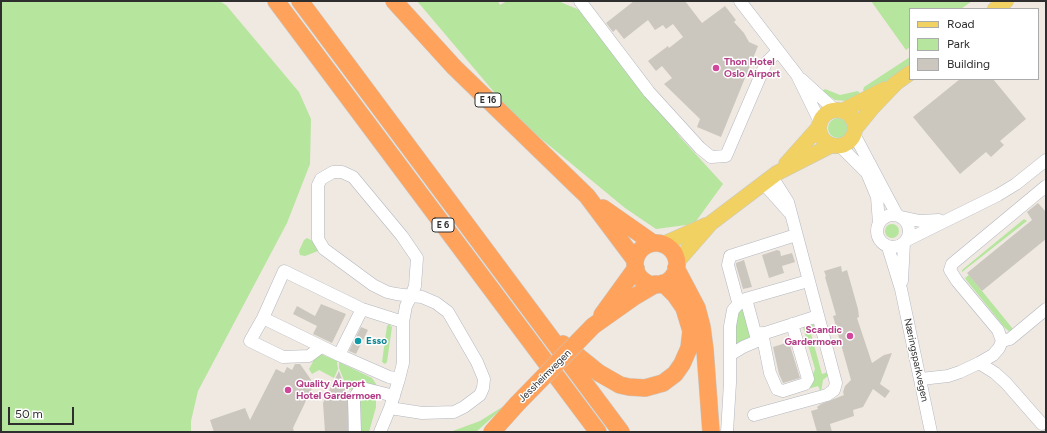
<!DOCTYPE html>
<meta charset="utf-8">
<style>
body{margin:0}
#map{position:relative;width:1047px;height:433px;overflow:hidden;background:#efe9e1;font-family:Figtree,sans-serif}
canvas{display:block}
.frame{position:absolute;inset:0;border:2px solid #2e2e2e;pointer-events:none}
.legend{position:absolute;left:909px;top:8px;width:130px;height:72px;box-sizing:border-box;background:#fff;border:1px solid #ababab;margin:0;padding:5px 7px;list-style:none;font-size:12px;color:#2e2e2e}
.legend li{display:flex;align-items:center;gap:8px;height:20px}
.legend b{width:20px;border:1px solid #ababab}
.scale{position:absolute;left:8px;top:407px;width:66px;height:18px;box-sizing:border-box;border:2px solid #2e2e2e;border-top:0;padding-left:5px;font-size:12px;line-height:14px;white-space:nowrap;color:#2e2e2e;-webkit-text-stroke:3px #fff;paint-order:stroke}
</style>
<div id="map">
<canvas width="1047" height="433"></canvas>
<div class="frame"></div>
<ul class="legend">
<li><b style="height:5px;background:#f2d163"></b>Road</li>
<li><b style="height:11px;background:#b6e59e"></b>Park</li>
<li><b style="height:11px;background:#cbc7bf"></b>Building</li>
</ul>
<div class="scale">50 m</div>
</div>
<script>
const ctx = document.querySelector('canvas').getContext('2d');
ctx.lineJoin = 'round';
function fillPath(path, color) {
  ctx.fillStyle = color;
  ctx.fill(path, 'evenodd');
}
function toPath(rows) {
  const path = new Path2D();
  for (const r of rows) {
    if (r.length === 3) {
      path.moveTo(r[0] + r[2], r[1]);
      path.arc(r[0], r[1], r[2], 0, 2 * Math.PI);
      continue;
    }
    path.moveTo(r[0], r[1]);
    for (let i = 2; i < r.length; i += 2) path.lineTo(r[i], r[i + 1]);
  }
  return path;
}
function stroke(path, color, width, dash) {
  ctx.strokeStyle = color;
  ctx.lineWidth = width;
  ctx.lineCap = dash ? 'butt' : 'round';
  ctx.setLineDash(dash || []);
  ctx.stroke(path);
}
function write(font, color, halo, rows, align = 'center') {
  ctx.font = font + ' Figtree,sans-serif';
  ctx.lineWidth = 3;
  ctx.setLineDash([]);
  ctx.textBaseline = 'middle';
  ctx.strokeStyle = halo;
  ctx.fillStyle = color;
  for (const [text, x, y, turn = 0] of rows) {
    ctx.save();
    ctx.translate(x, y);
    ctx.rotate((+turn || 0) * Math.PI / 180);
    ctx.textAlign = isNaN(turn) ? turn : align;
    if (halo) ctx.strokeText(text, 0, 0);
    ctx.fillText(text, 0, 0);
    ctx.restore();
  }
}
fillPath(toPath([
 [1,1,219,1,226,5,299,92,311,119,310,164,287,223,198,391,191,421,191,432,1,432],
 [417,1,498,1,500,5,507,1,558,1,589,14,680,137,723,184,694,224,656,229,625,208,516,118],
 [871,1,972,1,961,9,910,9,910,47,906,50],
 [910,57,910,65,885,83,865,93,863,90,864,87],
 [825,89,840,95,858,91,862,96,847,101,835,100,822,91],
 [838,128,10],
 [1024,219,1027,221,962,272,962,270],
 [892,231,7],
 [307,238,323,246,323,249,305,256,300,255,299,251,304,240],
 [969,275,1013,329,1010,332,1005,328,967,281,965,278],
 [742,305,753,337,733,347,733,318],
 [389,324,392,327,387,362,385,364,382,362,387,326],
 [815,324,816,328,810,330,822,374,829,372,829,375,823,380,821,392,818,386,783,396,810,382,815,369,803,327],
 [321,354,337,361,338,369,334,378,319,370,312,374,309,369,315,358],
 [339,362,372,378,378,387,348,390,339,368],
 [362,394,374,397,376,401,376,407,369,432,358,432,360,395],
 [507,404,476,432,450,432,480,421]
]), '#b6e59e');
fillPath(toPath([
 [634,1,685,1,702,23,725,6,736,20,734,22,744,33,749,42,758,46,721,137,697,127,700,119,664,84,672,78,662,66,656,71,648,61,668,46,669,48,683,37,673,24,666,29,663,25,655,30,648,20,624,39,616,29,613,32,606,23],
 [960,79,993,79,1026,119,1000,141,1004,145,991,157,986,152,960,174,913,117],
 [1038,203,1046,212,1046,239,982,291,967,273,1032,220,1027,212],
 [777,250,780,251,781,256,792,253,795,262,782,266,784,273,769,278,762,255],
 [744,260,752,287,743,289,736,265,736,263],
 [841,266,842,272,847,270,858,309,859,317,857,318,872,363,884,355,892,353,880,384,890,391,885,398,873,389,863,407,853,410,854,416,830,424,832,432,817,432,811,411,818,409,817,407,821,404,844,395,843,392,845,386,851,380,833,316,836,315,825,277,826,276,824,271],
 [321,304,346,314,332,343,313,334,317,326,293,314,297,306,315,316],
 [361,327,368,330,356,354,349,351],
 [789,342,800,378,783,383,779,374,773,347],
 [295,364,300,364,314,384,293,428,294,432,214,432,210,420,245,408,250,420,276,369,284,373,287,367,292,370],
 [339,371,348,396,348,432,325,432,323,403]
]), '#cbc7bf');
const minor = toPath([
 [580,1,649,92,700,148,711,157,726,156,766,63,778,51],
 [740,1,797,75,820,122],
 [801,79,835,110],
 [854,134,897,215],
 [840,146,867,173,877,197,879,223],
 [763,183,789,212],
 [893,231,16],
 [901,217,920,221,939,220],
 [907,240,998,195,1016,184,1046,160],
 [888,247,901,289,931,432],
 [902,281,904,243],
 [746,299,756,336,818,316],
 [738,302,728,265,730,256,796,235],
 [362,309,339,355,389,377,399,379,390,408,380,432],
 [263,318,339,355],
 [762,333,770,373,777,389,783,391,805,384,808,379,792,324],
 [1002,341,1010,339,1046,309],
 [321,347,309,356,283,357,250,341,263,318,284,271,362,309,403,322],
 [730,355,743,347,757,341],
 [979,363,995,373,1006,383,1042,424],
 [921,379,948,376,960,372,979,363,993,355,999,348,1002,341,998,330,957,281,950,270,952,264,1046,186],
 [390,408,422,413,454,412,464,407,480,395,483,388,484,379,477,362,448,312,436,303,422,297,411,296,396,294,387,292,373,285,324,249,318,239,318,185,321,179,333,172,342,172,353,177,402,236,417,258,415,286,411,296,406,306,403,322,403,363,399,379],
 [754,415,827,395,834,390,836,383,788,202,772,177],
 [355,432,354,401,356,395,359,391,366,389,394,396],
 [727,432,730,383,730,326,733,310,742,300,808,281]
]);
const major = toPath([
 [995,9,1006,1],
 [837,128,18],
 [842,111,885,89],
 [855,129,873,107,896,83,910,73],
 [786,164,819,127],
 [663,244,706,225],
 [677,262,711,223,777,173,832,145]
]);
const highway = toPath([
 [276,1,598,432],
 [300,1,621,432],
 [394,1,454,67,587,196,635,260],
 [603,208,653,243],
 [656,264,21],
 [676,268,697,308,702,327,705,350,711,432],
 [602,315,636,268],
 [593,326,634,297,656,284],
 [563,344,599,373,620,385,629,387,645,388,663,383,675,374,682,364,689,348,691,331,684,308,675,295,663,283],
 [492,432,517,404]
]);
stroke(minor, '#b4b7c1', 13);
stroke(major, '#c9c9c9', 16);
stroke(highway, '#c9c9c9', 18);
stroke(minor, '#fff', 12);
stroke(major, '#f2d163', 15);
stroke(highway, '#ffa35c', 17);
const highwayBridge = toPath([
 [517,404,593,326]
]);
stroke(highwayBridge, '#c9c9c9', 18, []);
stroke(highwayBridge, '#ffa35c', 17);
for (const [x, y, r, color] of [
 [716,68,4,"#d1479c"],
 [850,336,4,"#d1479c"],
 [358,341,4,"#0f9aa8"],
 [288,390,4,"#d1479c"]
]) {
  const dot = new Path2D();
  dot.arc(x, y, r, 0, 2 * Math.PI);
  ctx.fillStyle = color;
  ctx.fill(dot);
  stroke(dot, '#fff', 1.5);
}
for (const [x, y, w] of [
 [488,100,26],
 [443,225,22]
]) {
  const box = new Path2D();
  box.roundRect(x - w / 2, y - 7, w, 14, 3);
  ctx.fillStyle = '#fff';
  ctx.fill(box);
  stroke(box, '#2e2e2e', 1);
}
write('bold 9px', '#2e2e2e', null, [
 ["E 16",488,100],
 ["E 6",443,225]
]);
write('bold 10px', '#b23c85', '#fff', [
 ["Thon Hotel",724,62],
 ["Oslo Airport",724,74],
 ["Scandic",842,330,"right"],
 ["Gardermoen",842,342,"right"],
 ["Quality Airport",296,384],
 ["Hotel Gardermoen",296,396]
], 'left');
write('bold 10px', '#0d838f', '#fff', [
 ["Esso",366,341]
], 'left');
write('10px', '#2e2e2e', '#fff', [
 ["Næringsparkvegen",916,360,78],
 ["Jessheimvegen",545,376,-45]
]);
</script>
